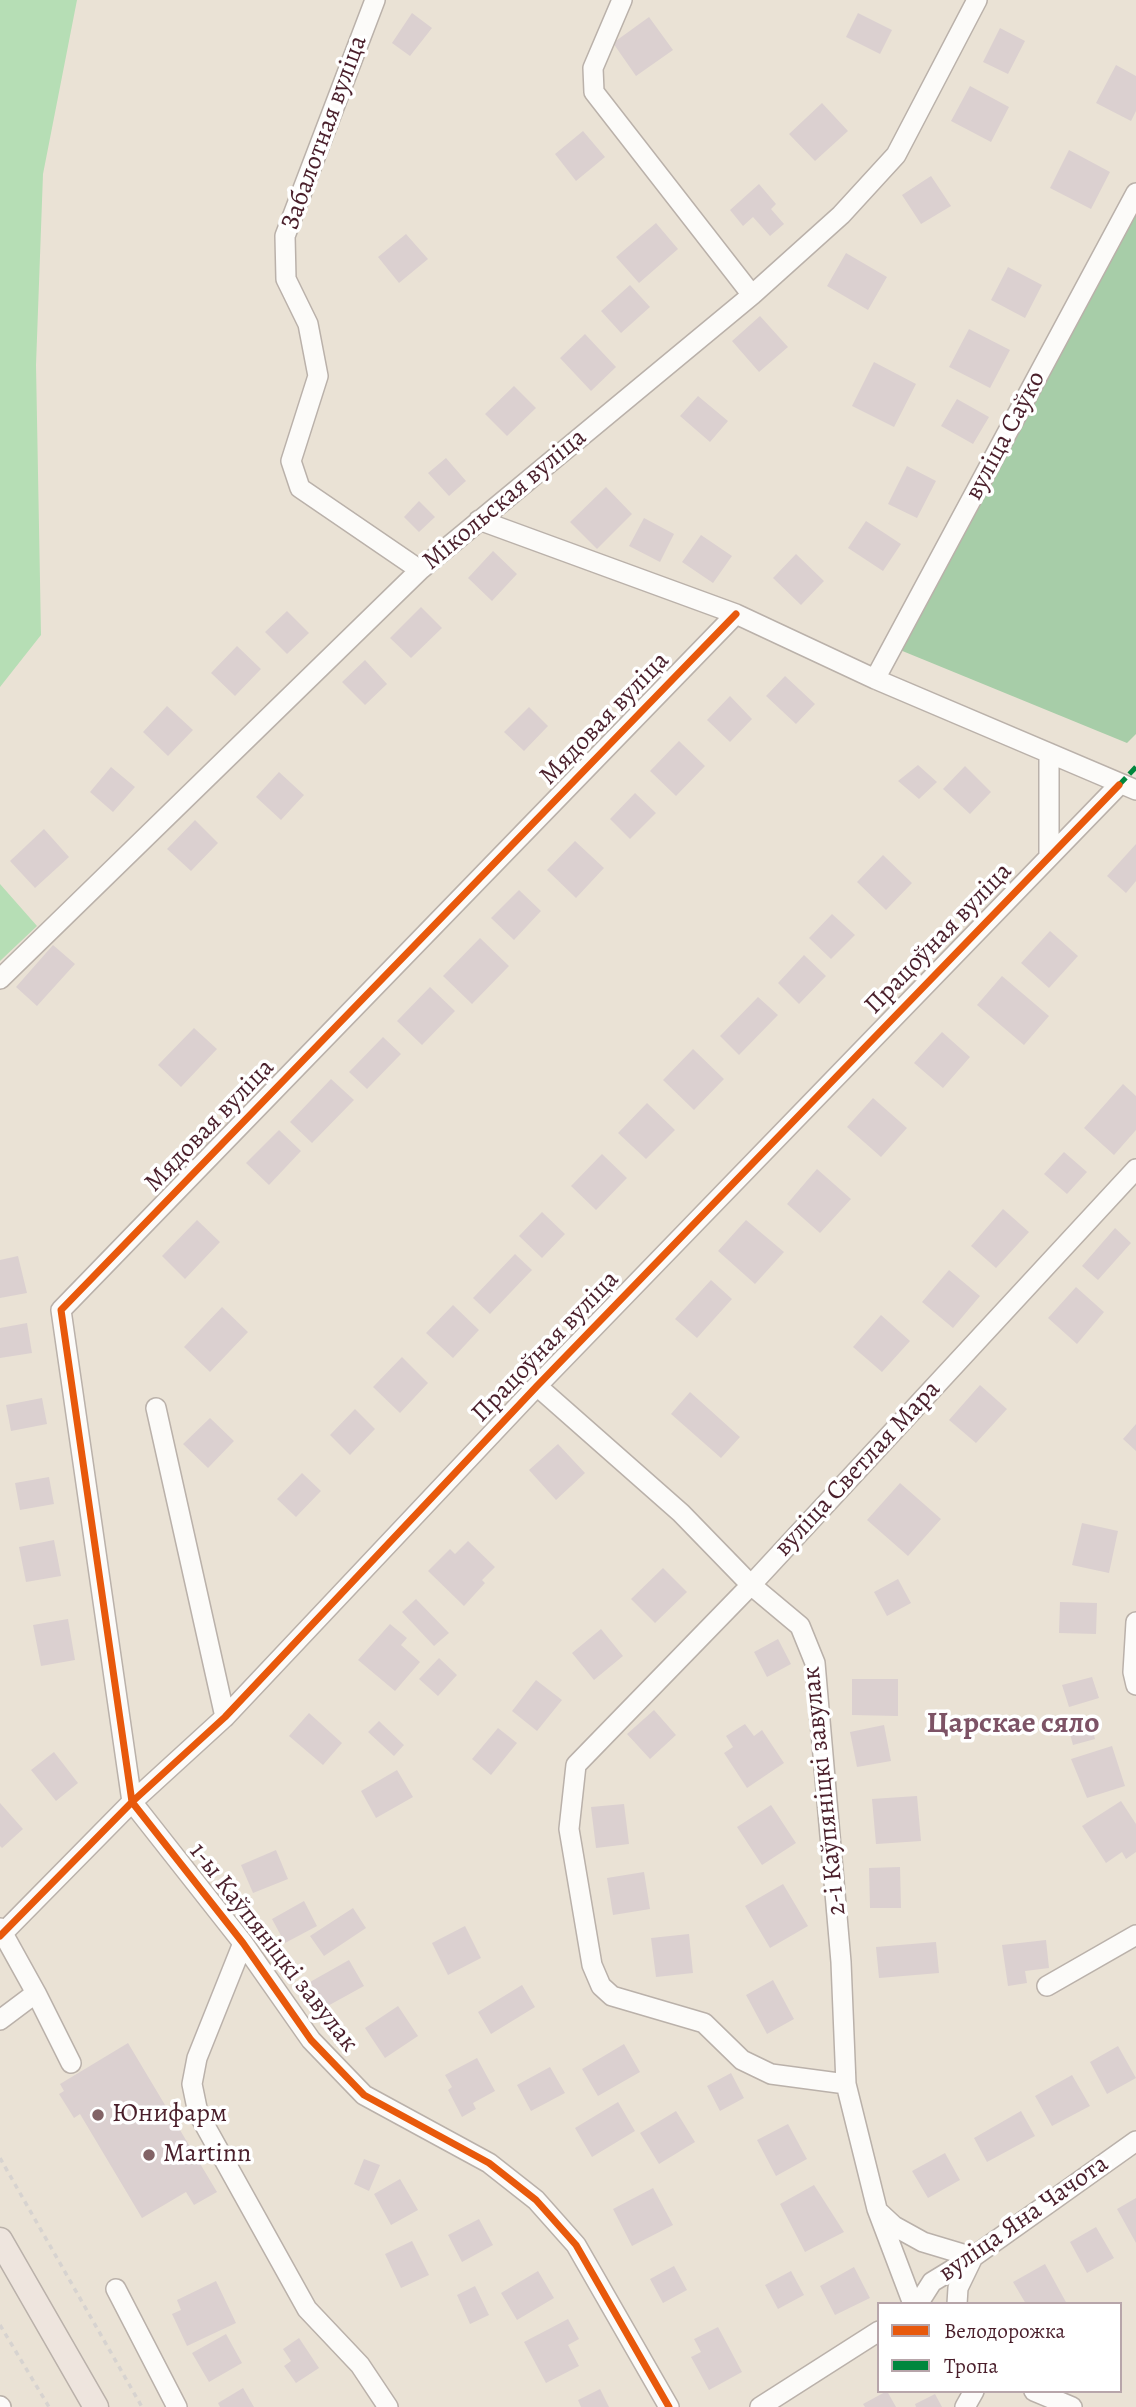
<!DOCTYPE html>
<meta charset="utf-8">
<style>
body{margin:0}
#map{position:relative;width:1136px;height:2407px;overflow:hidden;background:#eae2d5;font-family:Alegreya,serif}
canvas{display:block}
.legend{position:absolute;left:877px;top:2302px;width:245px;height:91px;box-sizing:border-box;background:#fff;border:2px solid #b7a5aa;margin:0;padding:9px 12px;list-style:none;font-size:21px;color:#4a1f2b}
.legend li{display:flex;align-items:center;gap:14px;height:35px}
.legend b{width:35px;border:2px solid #b7a5aa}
</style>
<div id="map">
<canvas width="1136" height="2407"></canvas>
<ul class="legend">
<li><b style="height:9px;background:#e8590c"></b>Велодорожка</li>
<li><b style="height:9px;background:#00873e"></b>Тропа</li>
</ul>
</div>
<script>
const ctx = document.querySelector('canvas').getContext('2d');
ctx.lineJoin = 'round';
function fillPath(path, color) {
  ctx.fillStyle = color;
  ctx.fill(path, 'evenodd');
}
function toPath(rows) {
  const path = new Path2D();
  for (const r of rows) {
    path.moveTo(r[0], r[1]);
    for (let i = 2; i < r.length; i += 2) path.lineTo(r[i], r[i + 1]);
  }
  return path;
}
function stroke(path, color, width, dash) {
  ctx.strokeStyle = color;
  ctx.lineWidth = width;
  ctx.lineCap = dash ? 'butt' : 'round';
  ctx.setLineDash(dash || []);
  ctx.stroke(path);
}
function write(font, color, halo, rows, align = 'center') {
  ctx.font = font + ' Alegreya,serif';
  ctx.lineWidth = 7;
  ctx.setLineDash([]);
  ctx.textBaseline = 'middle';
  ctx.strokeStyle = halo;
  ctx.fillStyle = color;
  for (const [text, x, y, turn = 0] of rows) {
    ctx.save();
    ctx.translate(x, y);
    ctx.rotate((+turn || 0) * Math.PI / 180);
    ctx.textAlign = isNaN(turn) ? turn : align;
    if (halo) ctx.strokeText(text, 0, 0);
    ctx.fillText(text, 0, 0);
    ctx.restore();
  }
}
fillPath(toPath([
 [0,0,77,0,43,174,36,365,41,635,0,687],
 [0,884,37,926,0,961]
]), '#b6deb5');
fillPath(toPath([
 [1136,214,1136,734,1127,743,900,650]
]), '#a7cda8');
fillPath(toPath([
 [412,13,432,28,410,56,392,43],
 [858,13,892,30,880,54,846,37],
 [649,17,673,50,636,76,613,43],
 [1000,28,1025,41,1008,74,983,62],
 [1116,65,1136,76,1136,111,1131,121,1096,103],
 [970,86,1009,107,991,142,951,121],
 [822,103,848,131,815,161,789,134],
 [583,131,605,157,576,181,555,154],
 [1069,150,1110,172,1091,209,1050,188],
 [931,176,951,206,921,224,902,195],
 [759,184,776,204,771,209,784,224,770,236,753,217,743,226,730,210],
 [656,223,678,249,639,283,616,257],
 [406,234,428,259,399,283,378,257],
 [846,253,887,277,868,310,827,286],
 [1008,267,1042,285,1025,318,991,300],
 [630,285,650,307,621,333,601,311],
 [760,316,788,347,759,372,732,341],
 [969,329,1010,350,990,388,949,367],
 [585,334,616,367,591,391,560,358],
 [874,362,916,384,894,427,852,406],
 [514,386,536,408,507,436,485,414],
 [698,396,728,421,710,442,680,416],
 [957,399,989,417,973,444,941,426],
 [446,458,466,481,449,496,428,473],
 [907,466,936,481,917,518,888,504],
 [606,487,632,514,597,549,570,522],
 [419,501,435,517,419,532,404,517],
 [644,518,674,534,660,562,629,546],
 [866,521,901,544,883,571,848,548],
 [701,535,732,556,713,583,682,562],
 [493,551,517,574,492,601,468,578],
 [796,554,824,581,801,605,773,578],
 [421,607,442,628,411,658,390,638],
 [287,611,309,633,287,654,265,632],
 [237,646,261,669,235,696,211,673],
 [365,660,387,684,365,705,342,682],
 [785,676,815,704,796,724,766,696],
 [730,696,752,719,730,742,707,720],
 [167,706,193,730,168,756,143,732],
 [529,707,548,726,524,751,504,732],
 [679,741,705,766,676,796,650,771],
 [918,765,937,782,919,799,898,781],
 [965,766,991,792,970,814,943,789],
 [111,767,135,787,113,812,90,792],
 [279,772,304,795,281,820,256,797],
 [635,793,656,813,630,839,610,819],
 [195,820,218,843,191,871,167,849],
 [44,829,69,857,35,888,10,861],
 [575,841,604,868,576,898,547,870],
 [1136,844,1136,881,1126,893,1107,876],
 [883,855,912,883,886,910,857,882],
 [519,890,541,911,514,940,491,918],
 [832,914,855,935,831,959,809,938],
 [1050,931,1078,956,1049,988,1021,963],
 [480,938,509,966,472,1004,443,976],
 [53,945,75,964,37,1006,16,987],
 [804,955,826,976,799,1004,778,983],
 [1002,976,1049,1016,1024,1045,977,1005],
 [430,987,455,1011,422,1045,397,1021],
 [758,997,778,1015,739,1055,720,1036],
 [194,1028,217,1049,181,1087,158,1065],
 [942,1032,970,1057,943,1088,914,1063],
 [383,1037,401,1054,367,1089,349,1072],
 [693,1049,724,1079,694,1110,663,1080],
 [331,1079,354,1100,312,1143,290,1122],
 [1123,1084,1136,1096,1136,1130,1114,1155,1084,1128],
 [873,1098,907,1128,881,1157,847,1127],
 [647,1103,675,1130,646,1159,618,1133],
 [279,1130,301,1151,269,1185,246,1163],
 [1064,1152,1087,1172,1067,1194,1044,1174],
 [602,1154,627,1178,596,1210,571,1186],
 [817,1169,851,1199,820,1233,787,1204],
 [1003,1209,1029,1232,996,1268,971,1246],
 [542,1212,565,1234,542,1258,519,1236],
 [197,1220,220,1242,185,1279,162,1256],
 [746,1220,784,1252,755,1284,718,1251],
 [1115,1228,1131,1243,1098,1280,1082,1266],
 [515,1254,532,1270,490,1314,473,1298],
 [18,1256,27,1293,0,1298,0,1260],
 [949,1270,980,1296,953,1328,922,1302],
 [711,1280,732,1299,697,1338,675,1319],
 [1076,1287,1104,1312,1077,1344,1048,1318],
 [453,1305,479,1330,453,1358,426,1333],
 [222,1307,248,1332,210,1372,184,1347],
 [881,1315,910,1341,882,1372,853,1347],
 [27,1323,32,1353,0,1358,0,1328],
 [402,1357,428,1383,400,1413,373,1387],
 [980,1385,1007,1409,976,1443,949,1420],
 [690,1392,740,1437,721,1458,671,1414],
 [42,1398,47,1424,11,1431,6,1405],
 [355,1409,375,1429,350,1455,330,1435],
 [210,1418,234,1441,208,1468,183,1444],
 [1136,1424,1136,1451,1123,1439],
 [558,1444,585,1473,556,1500,529,1470],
 [302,1473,321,1491,296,1517,277,1499],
 [49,1477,54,1504,20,1510,15,1483],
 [900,1483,941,1519,908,1556,867,1520],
 [1082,1523,1118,1531,1109,1573,1072,1565],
 [54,1540,61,1576,26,1582,19,1547],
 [468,1541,495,1567,482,1580,485,1583,464,1606,428,1571,450,1549,455,1554],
 [663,1568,687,1592,655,1623,631,1599],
 [898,1579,911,1603,887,1616,874,1592],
 [416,1599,449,1633,434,1646,402,1612],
 [1060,1602,1097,1603,1096,1634,1059,1633],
 [68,1619,75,1660,41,1666,33,1625],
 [390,1624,407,1638,401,1645,420,1662,395,1691,358,1660],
 [601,1629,623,1656,594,1680,572,1653],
 [778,1639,791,1664,767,1677,754,1652],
 [439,1658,457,1675,438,1696,419,1679],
 [1092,1677,1099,1698,1069,1707,1062,1685],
 [852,1679,898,1679,898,1716,852,1715],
 [536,1680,562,1700,537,1731,512,1711],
 [654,1710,676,1735,650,1759,627,1734],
 [309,1713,342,1743,323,1765,289,1736],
 [1089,1717,1095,1739,1073,1745,1067,1723],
 [379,1721,404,1745,394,1756,368,1732],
 [745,1724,754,1736,762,1730,784,1763,747,1788,724,1753,733,1747,726,1736],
 [884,1725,891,1761,857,1767,850,1732],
 [498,1728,517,1743,491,1775,472,1759],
 [1112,1746,1125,1786,1087,1798,1071,1759],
 [54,1752,78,1783,56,1801,31,1770],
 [397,1770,413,1797,376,1818,361,1791],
 [917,1796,921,1841,876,1844,872,1799],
 [1121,1801,1136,1824,1136,1852,1126,1859,1122,1852,1106,1863,1082,1826],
 [0,1803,23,1829,2,1848,0,1846],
 [624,1804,629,1844,596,1848,591,1807],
 [771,1805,796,1843,762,1865,737,1827],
 [276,1850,288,1879,253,1893,241,1865],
 [900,1867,901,1908,870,1908,869,1868],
 [644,1872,650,1909,613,1915,607,1878],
 [783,1884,808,1926,770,1948,745,1906],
 [304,1901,317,1926,285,1943,272,1919],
 [353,1908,366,1928,324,1956,310,1936],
 [465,1926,481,1958,448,1975,432,1943],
 [689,1934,693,1973,656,1977,651,1938],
 [1046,1940,1049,1968,1025,1971,1027,1983,1008,1986,1002,1945],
 [936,1942,939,1973,879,1978,876,1947],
 [349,1960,364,1986,324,2008,310,1982],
 [773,1980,794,2019,767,2034,746,1995],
 [522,1985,535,2007,491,2034,478,2012],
 [398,2006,418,2036,385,2058,365,2028],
 [128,2043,217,2192,194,2205,186,2192,142,2218,80,2114,74,2118,59,2094,64,2091,60,2084],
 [624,2044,640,2072,598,2096,582,2069],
 [1118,2046,1136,2078,1107,2094,1090,2062],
 [477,2058,495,2091,473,2103,476,2109,462,2117,448,2090,452,2087,445,2075],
 [550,2067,565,2093,531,2111,517,2085],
 [731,2073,744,2098,720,2111,707,2086],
 [1072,2075,1090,2106,1052,2126,1035,2096],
 [618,2102,635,2131,592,2157,575,2128],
 [676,2111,695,2142,659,2164,640,2133],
 [1021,2111,1035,2136,987,2162,974,2138],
 [788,2124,807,2159,776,2176,757,2140],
 [945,2153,960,2180,928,2198,912,2171],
 [364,2159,380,2165,369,2191,354,2184],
 [400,2179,418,2210,391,2225,374,2194],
 [814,2185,844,2232,805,2252,780,2204],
 [653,2188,673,2225,632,2246,613,2209],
 [1136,2198,1136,2243,1117,2209],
 [479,2219,493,2245,462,2262,448,2235],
 [1096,2227,1114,2258,1087,2273,1070,2242],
 [412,2241,429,2275,401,2288,385,2254],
 [1045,2264,1067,2304,1026,2304,1013,2282],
 [674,2266,687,2290,663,2303,650,2279],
 [854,2267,870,2298,835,2315,820,2286],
 [538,2271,554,2298,517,2320,501,2293],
 [791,2271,804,2295,778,2309,765,2285],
 [216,2281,236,2323,187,2346,172,2314,181,2310,177,2300],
 [475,2286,489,2315,470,2324,457,2295],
 [568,2319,579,2339,568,2345,579,2366,546,2383,524,2342],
 [718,2327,742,2372,709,2390,691,2357,701,2352,694,2339],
 [226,2334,242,2363,209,2382,192,2353],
 [299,2338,319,2368,296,2383,284,2366,291,2361,283,2349],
 [243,2388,254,2407,220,2407,218,2403],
 [600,2389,609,2407,581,2407,578,2400],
 [887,2391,896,2407,865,2407,863,2404],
 [935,2394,942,2407,916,2407,915,2404]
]), '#dbd0d0');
const minor = toPath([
 [375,0,285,236,286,279,308,324,318,376,291,461,300,488,420,570],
 [622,0,593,68,594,92,752,295],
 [479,520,736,614,875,679,1136,790],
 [875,679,1136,193],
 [1049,753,1049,855],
 [0,979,420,570,752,295,841,215,896,155,977,0],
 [537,1386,681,1513,751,1585,800,1626,815,1663,841,1962,846,2084,877,2209,913,2304],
 [156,1408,225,1717],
 [1136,1622,1133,1672,1136,1685],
 [0,1928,36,1993,0,2020],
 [0,1936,132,1802,225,1717,537,1386,1119,785],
 [243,1943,197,2058,192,2084,198,2113,307,2309,360,2365,388,2407],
 [1047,1986,1136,1935],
 [36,1993,71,2063],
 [846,2084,771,2074,742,2060,704,2023,612,1996,601,1986,592,1965,569,1829,576,1765,751,1585,1136,1169],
 [880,2213,894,2226,923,2242,973,2257,958,2288,957,2304],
 [116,2289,177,2407],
 [918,2304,932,2282,973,2257,1136,2141],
 [1034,2391,1072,2407],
 [0,2406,1,2407],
 [669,2407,576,2245,536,2200,489,2163,364,2095,311,2040,243,1943,132,1802,61,1310,736,614],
 [760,2407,879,2331],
 [965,2407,974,2391]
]);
const major = toPath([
 [0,2240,96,2407]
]);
stroke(minor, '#bab1aa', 22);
stroke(major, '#bab1aa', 27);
stroke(toPath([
 [0,2158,142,2407],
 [0,2325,49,2407]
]), '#d7d3d0', 3.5, [5, 5]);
stroke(minor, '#fcfbf9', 19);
stroke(major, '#eee5de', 24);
stroke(toPath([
 [1119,785,1136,767]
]), '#00873e', 5, [10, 5]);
stroke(toPath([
 [0,1936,132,1802,225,1717,537,1386,1119,785],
 [669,2407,576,2245,536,2200,489,2163,364,2095,311,2040,243,1943,132,1802,61,1310,736,614]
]), '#e8590c', 7);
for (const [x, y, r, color] of [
 [98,2115,7,"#826366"],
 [149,2155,7,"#826366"]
]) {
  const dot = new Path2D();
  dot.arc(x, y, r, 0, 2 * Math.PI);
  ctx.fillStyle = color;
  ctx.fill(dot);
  stroke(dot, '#fff', 2.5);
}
write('26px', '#4a1f2b', '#fff', [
 ["Забалотная вуліца",325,133,-70],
 ["вуліца Саўко",1006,436,-62],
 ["Мікольская вуліца",505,500,-40],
 ["Мядовая вуліца",605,719,-46],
 ["Працоўная вуліца",939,939,-46],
 ["Мядовая вуліца",210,1126,-46],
 ["Працоўная вуліца",546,1347,-46],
 ["вуліца Светлая Мара",858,1469,-47],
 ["2-і Каўпяніцкі завулак",825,1791,-96],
 ["1-ы Каўпяніцкі завулак",273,1948,52],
 ["вуліца Яна Чачота",1024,2219,-35]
]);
write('26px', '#4a1f2b', '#fff', [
 ["Юнифарм",112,2115],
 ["Martinn",163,2155]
], 'left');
write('bold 30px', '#7d5366', '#fff', [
 ["Царскае сяло",1013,1725]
]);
</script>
